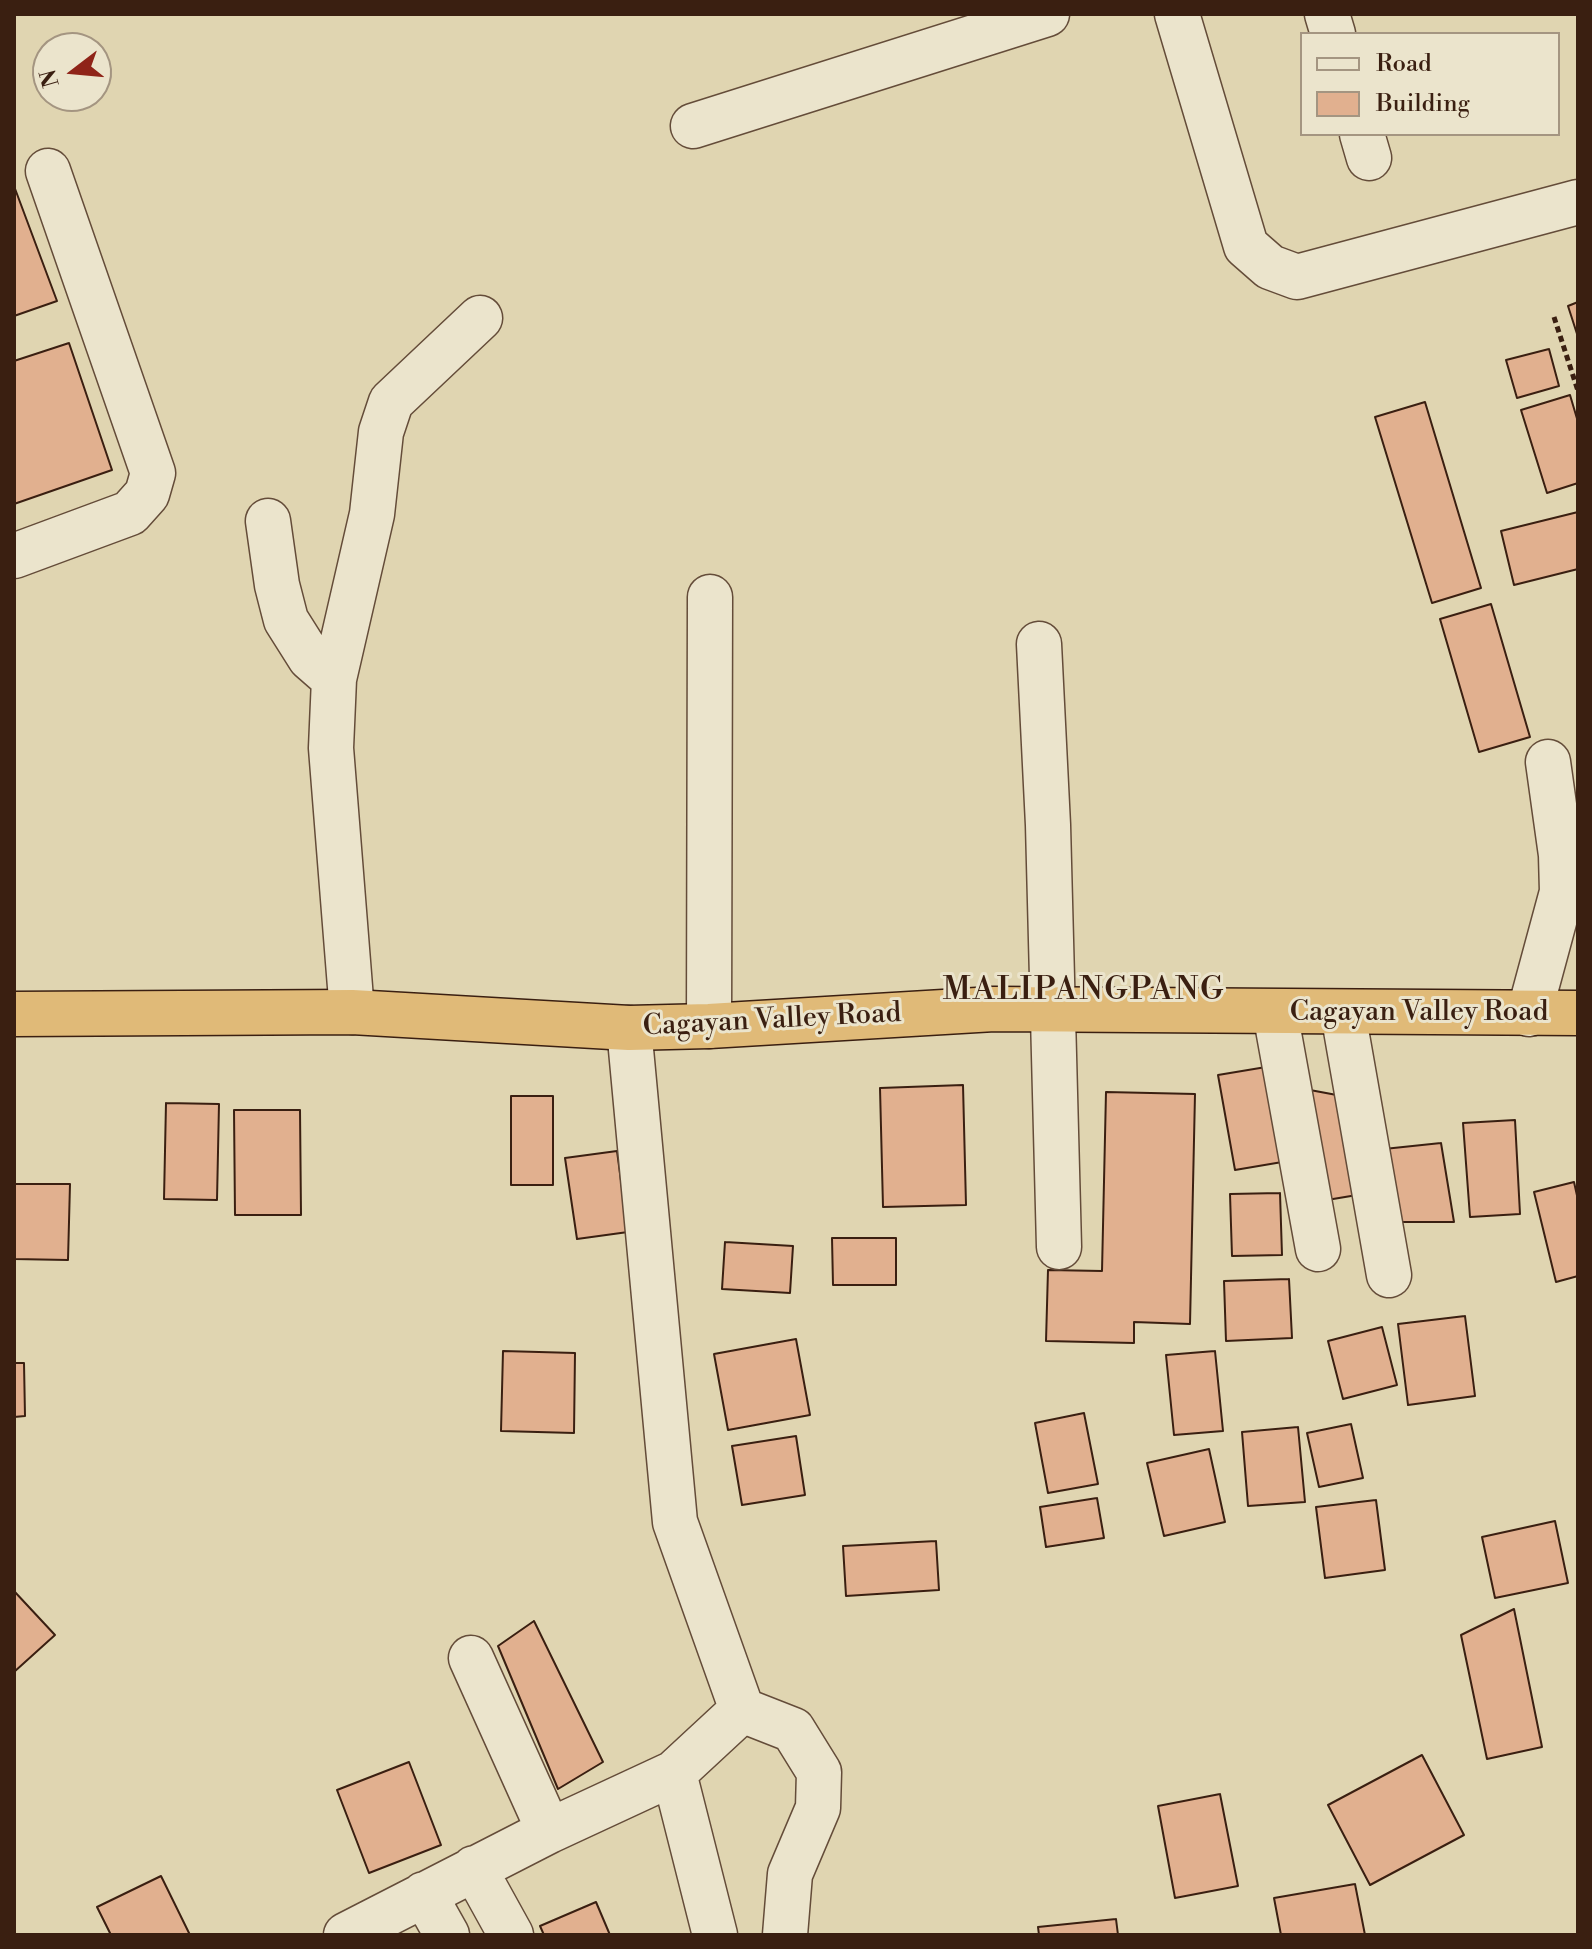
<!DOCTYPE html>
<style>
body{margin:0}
#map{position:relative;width:1592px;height:1949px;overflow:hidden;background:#e0d5b1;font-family:"Libre Bodoni",serif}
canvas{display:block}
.frame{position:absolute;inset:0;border:16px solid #3a1f11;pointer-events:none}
.legend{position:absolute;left:1300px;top:32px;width:260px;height:104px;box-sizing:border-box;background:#ebe4cc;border:2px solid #a49581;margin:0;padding:10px 14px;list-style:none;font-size:24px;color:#3a1f11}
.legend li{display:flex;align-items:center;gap:16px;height:40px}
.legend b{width:40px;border:2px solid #a49581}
.north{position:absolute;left:32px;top:32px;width:80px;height:80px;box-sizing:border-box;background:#ebe4cc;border:2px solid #a49581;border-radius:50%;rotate:254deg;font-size:22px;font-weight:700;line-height:32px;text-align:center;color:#3a1f11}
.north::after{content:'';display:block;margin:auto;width:28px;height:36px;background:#8f2418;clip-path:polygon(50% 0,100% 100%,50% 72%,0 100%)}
</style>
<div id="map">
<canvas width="1592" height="1949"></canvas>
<div class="frame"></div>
<ul class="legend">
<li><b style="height:10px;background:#ebe4cc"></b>Road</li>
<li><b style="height:22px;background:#e1b08f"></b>Building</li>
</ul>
<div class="north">N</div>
</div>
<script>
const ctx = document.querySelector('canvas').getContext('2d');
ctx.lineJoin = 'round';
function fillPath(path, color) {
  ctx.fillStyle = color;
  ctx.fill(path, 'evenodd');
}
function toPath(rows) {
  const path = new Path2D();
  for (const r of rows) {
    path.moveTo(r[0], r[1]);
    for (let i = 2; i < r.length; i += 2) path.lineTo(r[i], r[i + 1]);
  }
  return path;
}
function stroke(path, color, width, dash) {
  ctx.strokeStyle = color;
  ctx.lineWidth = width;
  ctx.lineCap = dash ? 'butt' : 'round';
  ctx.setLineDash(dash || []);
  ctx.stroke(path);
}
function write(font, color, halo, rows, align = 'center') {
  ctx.font = font + ' "Libre Bodoni",serif';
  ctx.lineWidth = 6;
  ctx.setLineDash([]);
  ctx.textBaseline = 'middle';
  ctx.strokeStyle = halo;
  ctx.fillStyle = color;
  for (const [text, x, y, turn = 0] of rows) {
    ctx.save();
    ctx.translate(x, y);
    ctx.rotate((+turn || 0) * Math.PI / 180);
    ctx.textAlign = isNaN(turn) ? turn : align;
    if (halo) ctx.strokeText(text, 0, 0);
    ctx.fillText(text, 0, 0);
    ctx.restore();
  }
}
const building = toPath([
 [14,186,57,301,14,316,14,186],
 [1578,302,1578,337,1568,306,1578,302],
 [69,343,112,470,14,504,14,361,69,343],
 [1549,349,1559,386,1517,398,1506,360,1549,349],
 [1570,395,1578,422,1578,483,1547,493,1521,410,1570,395],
 [1425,402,1481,588,1432,603,1375,417,1425,402],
 [1578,512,1578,569,1514,585,1501,531,1578,512],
 [1491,604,1530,737,1479,752,1440,619,1491,604],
 [1278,1065,1294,1160,1235,1170,1218,1075,1278,1065],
 [963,1085,966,1205,883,1207,880,1088,963,1085],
 [1310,1090,1342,1096,1357,1195,1327,1200,1310,1090],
 [1106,1092,1195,1094,1190,1324,1134,1322,1134,1343,1046,1341,1048,1270,1102,1271,1106,1092],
 [511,1096,553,1096,553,1185,511,1185,511,1096],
 [166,1103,219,1104,217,1200,164,1199,166,1103],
 [234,1110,300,1110,301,1215,235,1215,234,1110],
 [1515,1120,1520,1214,1470,1217,1463,1123,1515,1120],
 [1441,1143,1454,1222,1400,1222,1384,1149,1441,1143],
 [617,1151,628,1232,577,1239,565,1158,617,1151],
 [1574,1182,1578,1200,1578,1276,1556,1282,1534,1192,1574,1182],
 [14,1184,70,1184,68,1260,14,1259,14,1184],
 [1280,1193,1282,1255,1232,1256,1230,1194,1280,1193],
 [832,1238,896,1238,896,1285,833,1285,832,1238],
 [725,1242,793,1246,790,1293,722,1289,725,1242],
 [1289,1279,1292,1338,1226,1341,1224,1281,1289,1279],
 [1465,1316,1475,1396,1408,1405,1398,1324,1465,1316],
 [1382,1327,1397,1385,1343,1399,1328,1341,1382,1327],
 [796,1339,810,1415,728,1430,714,1354,796,1339],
 [503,1351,575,1353,574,1433,501,1431,503,1351],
 [1215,1351,1223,1431,1174,1435,1166,1355,1215,1351],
 [14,1363,24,1363,25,1416,14,1417,14,1363],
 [1084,1413,1098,1484,1048,1493,1035,1423,1084,1413],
 [1351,1424,1363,1478,1319,1487,1307,1433,1351,1424],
 [1298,1427,1305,1502,1248,1506,1242,1432,1298,1427],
 [796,1436,805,1495,742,1505,732,1446,796,1436],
 [1209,1449,1225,1522,1164,1536,1147,1463,1209,1449],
 [1097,1498,1104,1538,1046,1547,1040,1507,1097,1498],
 [1376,1500,1385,1570,1325,1578,1316,1507,1376,1500],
 [1555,1521,1568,1583,1495,1598,1482,1537,1555,1521],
 [936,1541,939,1590,846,1596,843,1546,936,1541],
 [14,1591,55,1635,14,1672,14,1591],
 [1514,1609,1542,1747,1487,1759,1461,1635,1514,1609],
 [534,1621,603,1762,558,1789,498,1646,534,1621],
 [1422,1755,1464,1835,1370,1885,1328,1805,1422,1755],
 [409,1762,441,1845,369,1873,337,1790,409,1762],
 [1220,1794,1238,1886,1175,1898,1158,1806,1220,1794],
 [161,1876,190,1935,111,1935,97,1907,161,1876],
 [1355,1884,1365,1935,1281,1935,1274,1898,1355,1884],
 [596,1902,610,1935,544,1935,540,1926,596,1902],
 [1116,1919,1118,1935,1039,1935,1038,1927,1116,1919]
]);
fillPath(building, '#e1b08f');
stroke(building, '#3a1f11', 2);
const minor = toPath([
 [1177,14,1246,246,1270,267,1297,277,1578,202],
 [1327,14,1333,34],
 [693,126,1047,14],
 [1362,134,1369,158],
 [268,521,277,585,286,620,310,658,334,679],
 [14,556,130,513,147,494,153,473,48,171],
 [1039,644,1048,825,1059,1247],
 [352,1012,331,748,334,679,372,514,381,432,391,402,480,318],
 [1275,1012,1318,1249],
 [1343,1013,1389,1275],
 [1529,1014,1562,892,1561,855,1548,762],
 [709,1026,710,597],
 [471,1658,549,1831],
 [742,1710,793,1730,819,1772,818,1808,790,1874,785,1935],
 [674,1773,715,1935],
 [474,1868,511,1935],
 [424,1894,447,1935],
 [346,1935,549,1831,674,1773,742,1710,675,1522,629,1028]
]);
const highway = toPath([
 [14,1014,352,1012,629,1028,709,1026,994,1009,1578,1013]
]);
stroke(minor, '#644c39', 47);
stroke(highway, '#3a1f11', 47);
stroke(toPath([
 [1554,317,1578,391]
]), '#3a1f11', 5, [6, 4]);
stroke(minor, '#ebe4cc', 44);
stroke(highway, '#e0ba78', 44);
write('28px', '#3a1f11', '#ebe4cc', [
 ["Cagayan Valley Road",1419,1013],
 ["Cagayan Valley Road",772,1021,-3]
]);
ctx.letterSpacing = '2px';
write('32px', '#3a1f11', '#ebe4cc', [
 ["MALIPANGPANG",1084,991]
]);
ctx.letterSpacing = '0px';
</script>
